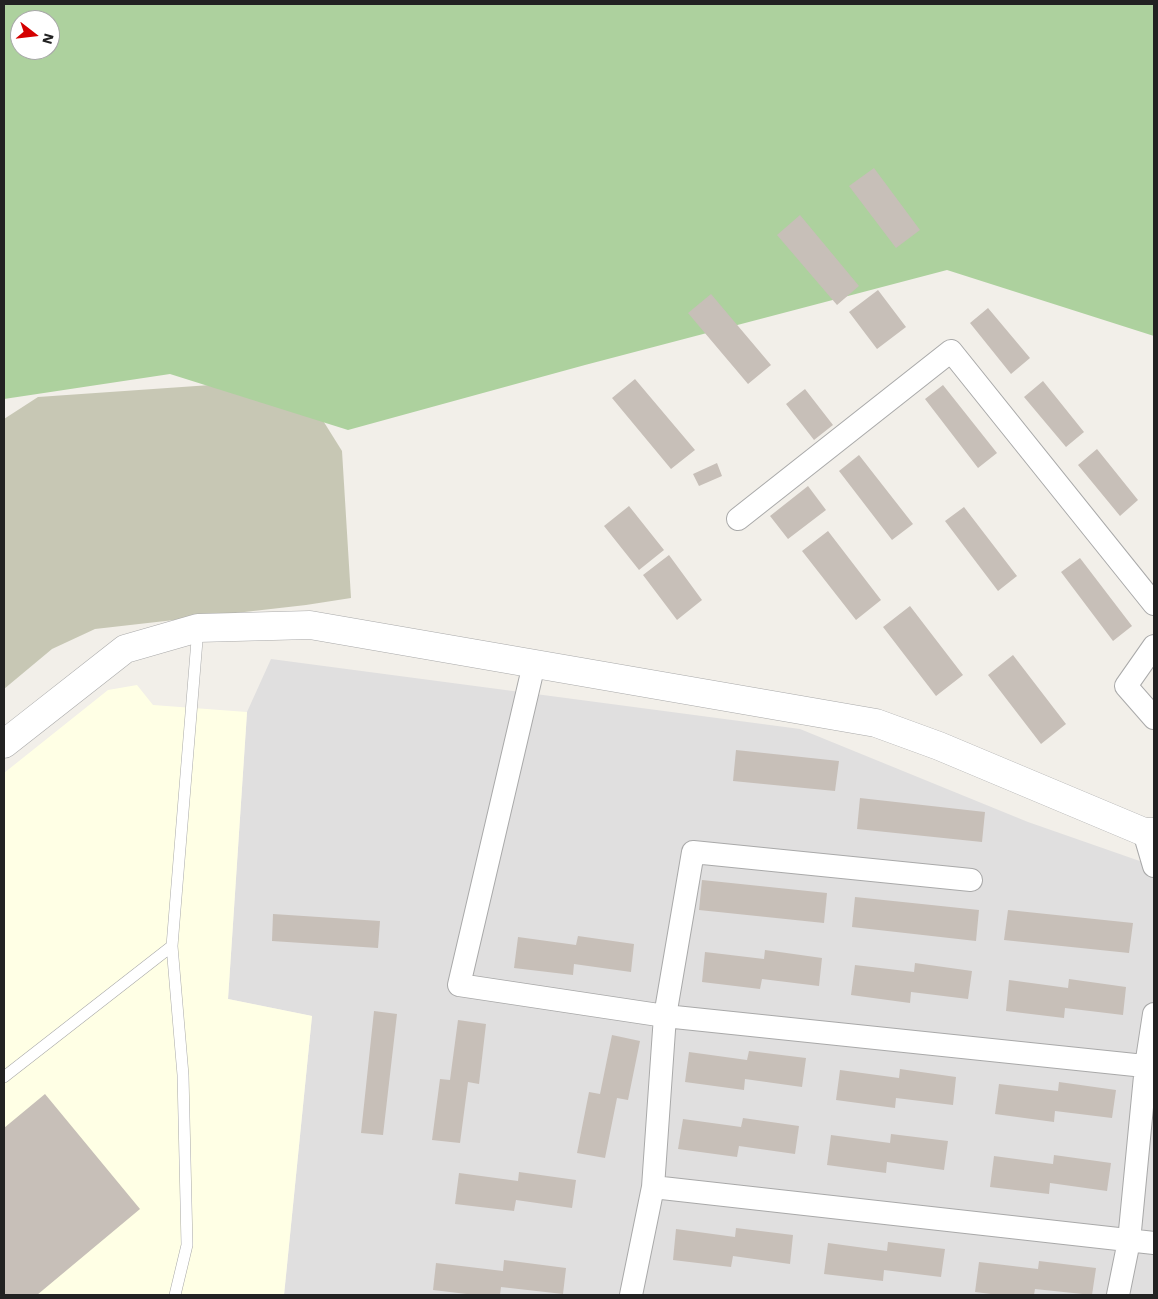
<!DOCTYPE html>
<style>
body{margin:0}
#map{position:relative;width:1158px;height:1299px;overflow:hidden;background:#f2efe9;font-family:"Work Sans",sans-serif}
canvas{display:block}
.frame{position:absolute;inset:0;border:5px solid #222;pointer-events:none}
.north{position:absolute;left:10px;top:10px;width:50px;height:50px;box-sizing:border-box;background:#fff;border:1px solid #a7a7a7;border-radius:50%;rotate:106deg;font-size:14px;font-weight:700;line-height:20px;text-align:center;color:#222}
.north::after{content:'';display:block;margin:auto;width:18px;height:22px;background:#d40000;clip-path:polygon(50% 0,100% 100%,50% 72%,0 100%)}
</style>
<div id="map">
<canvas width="1158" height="1299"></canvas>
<div class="frame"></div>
<div class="north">N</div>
</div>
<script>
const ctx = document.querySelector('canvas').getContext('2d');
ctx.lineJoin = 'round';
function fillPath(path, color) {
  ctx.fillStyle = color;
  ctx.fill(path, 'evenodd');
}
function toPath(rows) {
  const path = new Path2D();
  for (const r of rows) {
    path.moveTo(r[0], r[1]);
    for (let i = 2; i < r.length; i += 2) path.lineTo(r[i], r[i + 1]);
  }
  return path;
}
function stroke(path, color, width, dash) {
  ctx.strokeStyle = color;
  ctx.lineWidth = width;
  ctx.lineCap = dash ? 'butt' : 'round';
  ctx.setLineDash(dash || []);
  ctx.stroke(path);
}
fillPath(toPath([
 [271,659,800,729,1028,822,1154,866,1154,1295,284,1295,312,1016,228,999,247,712]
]), '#e0dfdf');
fillPath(toPath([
 [137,685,153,705,247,712,228,999,312,1016,284,1295,4,1295,4,773,108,690]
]), '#ffffe5');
fillPath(toPath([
 [297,379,342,451,351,598,306,605,95,629,52,649,4,689,4,419,38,397]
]), '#c7c7b4');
fillPath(toPath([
 [4,4,1154,4,1154,336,947,270,585,365,348,430,170,374,4,399],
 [20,20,50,20,50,50,20,50]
]), '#add19e');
fillPath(toPath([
 [874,168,920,230,896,248,849,186],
 [800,215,859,286,837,305,777,235],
 [878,290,906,327,877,349,849,312],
 [711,294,771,365,748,384,688,313],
 [988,308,1030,358,1011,374,970,323],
 [635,379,695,450,671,469,612,398],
 [1043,381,1084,432,1066,447,1024,397],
 [943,385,997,453,978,468,925,399],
 [805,389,833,425,814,440,786,404],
 [1097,449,1138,500,1120,516,1078,465],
 [859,455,913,524,892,540,839,471],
 [717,463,722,476,699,486,693,474],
 [808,486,826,510,788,539,770,516],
 [629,506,664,550,639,570,604,526],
 [964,507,1017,576,998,591,945,521],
 [828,531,881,600,856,620,802,551],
 [669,555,702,600,677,620,643,575],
 [1080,558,1132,626,1113,641,1061,572],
 [910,606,963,675,936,696,883,627],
 [1013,655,1066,724,1041,744,988,675],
 [736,750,839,761,835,791,733,781],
 [860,798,985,812,982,842,857,829],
 [702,880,827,893,824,923,699,910],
 [855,897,979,910,976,941,852,927],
 [1008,910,1133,923,1129,953,1004,940],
 [273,914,380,921,378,948,272,941],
 [578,936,634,944,631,972,574,964,573,975,514,968,518,937,576,945],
 [765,950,822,958,819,986,762,979,760,989,702,982,705,952,764,959],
 [915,963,972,971,968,999,911,992,910,1003,851,995,855,965,914,972],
 [1069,979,1126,987,1123,1015,1065,1008,1064,1018,1006,1011,1009,980,1068,988],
 [374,1011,397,1014,383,1135,361,1133],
 [458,1020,486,1024,479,1084,468,1082,460,1143,432,1140,440,1079,450,1080],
 [612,1035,640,1041,628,1100,617,1098,605,1158,577,1153,589,1092,600,1094],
 [749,1051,806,1058,802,1087,745,1079,744,1090,685,1082,689,1052,747,1060],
 [900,1069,956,1077,953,1105,896,1098,895,1108,836,1100,840,1070,899,1078],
 [1059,1082,1116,1090,1112,1118,1055,1111,1054,1122,995,1114,999,1084,1058,1091],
 [45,1094,140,1209,37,1295,4,1295,4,1128],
 [743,1118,799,1126,795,1154,739,1146,737,1157,678,1149,683,1119,741,1127],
 [891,1134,948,1141,944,1170,887,1162,886,1173,827,1165,831,1135,890,1143],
 [1054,1155,1111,1163,1107,1191,1050,1183,1049,1194,990,1187,994,1156,1053,1164],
 [519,1172,576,1180,572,1208,516,1200,514,1211,455,1204,459,1173,518,1181],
 [736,1228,793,1235,790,1264,733,1256,731,1267,673,1260,676,1229,735,1237],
 [888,1242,945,1249,941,1277,884,1270,883,1281,824,1274,828,1243,887,1251],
 [504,1260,566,1268,563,1294,501,1287,500,1295,475,1295,433,1290,436,1263,503,1271],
 [1039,1261,1096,1268,1092,1295,1035,1289,1034,1295,999,1295,975,1292,979,1262,1038,1269]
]), '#c7bfb8');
const service = toPath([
 [4,1077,172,946],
 [175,1295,187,1245,183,1075,172,946,198,628]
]);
const minor = toPath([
 [738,519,951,351,1154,604],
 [1154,646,1126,686,1154,718],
 [534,664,459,985,665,1016,653,1187,631,1295],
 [1144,832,1154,866],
 [971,880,693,852,665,1016,1154,1067],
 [653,1187,1154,1243],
 [1118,1295,1129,1241,1146,1066,1154,1014]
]);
const tertiary = toPath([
 [4,744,125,649,198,628,310,625,876,723,939,746,1144,832,1154,832]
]);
stroke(service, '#a9a9a9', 12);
stroke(minor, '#a9a9a9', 24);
stroke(tertiary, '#a9a9a9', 29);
stroke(service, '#fff', 11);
stroke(minor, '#fff', 22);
stroke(tertiary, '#fff', 28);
</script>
